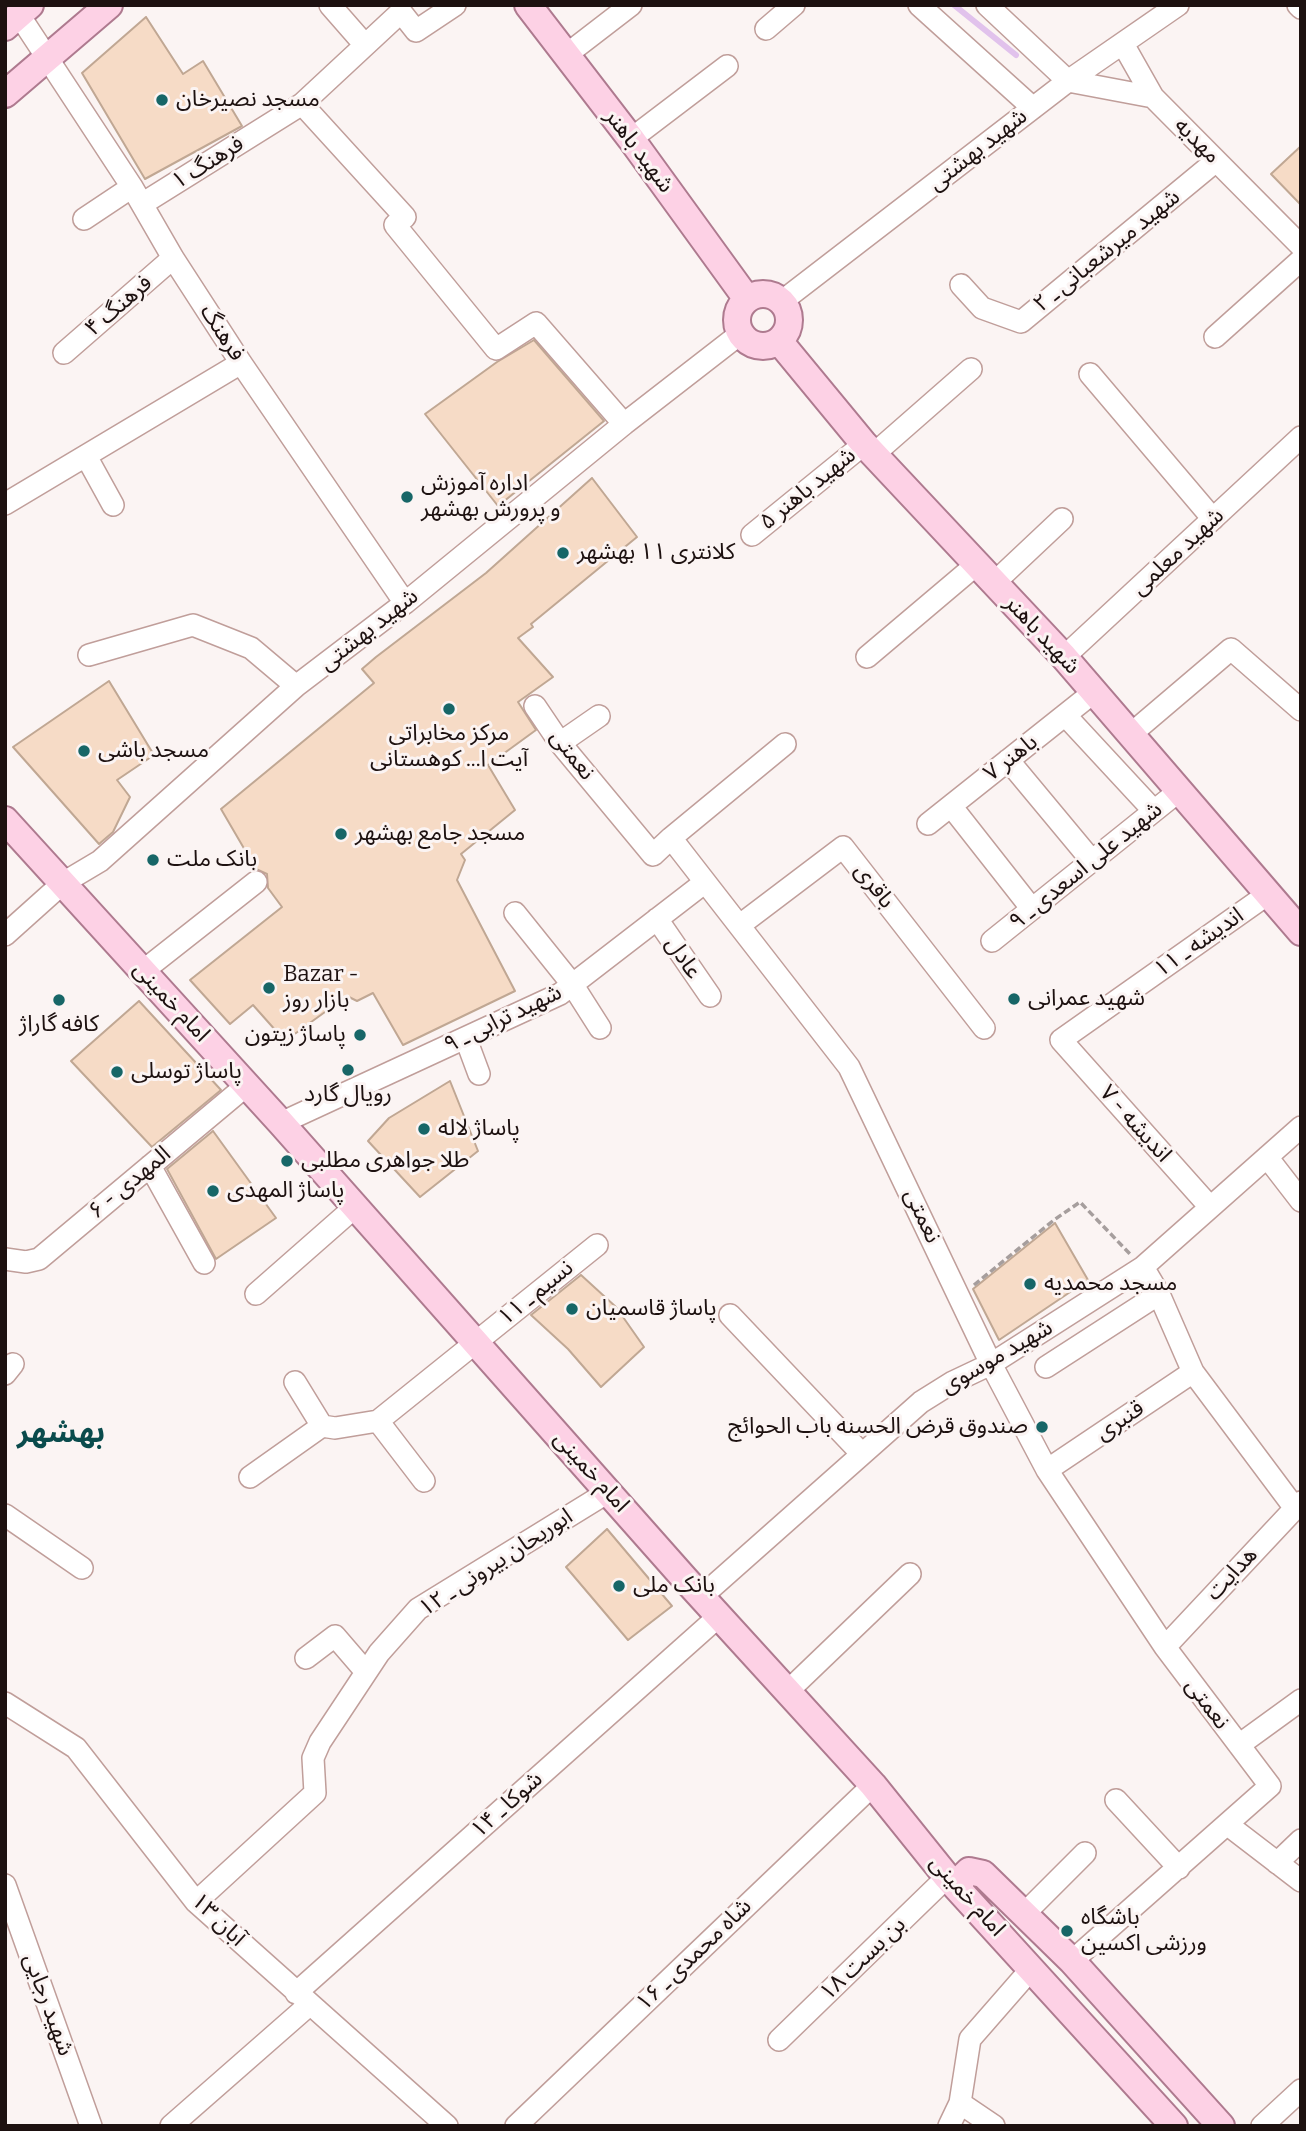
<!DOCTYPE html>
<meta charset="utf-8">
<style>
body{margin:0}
#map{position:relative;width:1306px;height:2131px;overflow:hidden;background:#fbf4f3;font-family:Bitter,serif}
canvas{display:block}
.frame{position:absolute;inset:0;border:7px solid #1d1110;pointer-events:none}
</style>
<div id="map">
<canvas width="1306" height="2131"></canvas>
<div class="frame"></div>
</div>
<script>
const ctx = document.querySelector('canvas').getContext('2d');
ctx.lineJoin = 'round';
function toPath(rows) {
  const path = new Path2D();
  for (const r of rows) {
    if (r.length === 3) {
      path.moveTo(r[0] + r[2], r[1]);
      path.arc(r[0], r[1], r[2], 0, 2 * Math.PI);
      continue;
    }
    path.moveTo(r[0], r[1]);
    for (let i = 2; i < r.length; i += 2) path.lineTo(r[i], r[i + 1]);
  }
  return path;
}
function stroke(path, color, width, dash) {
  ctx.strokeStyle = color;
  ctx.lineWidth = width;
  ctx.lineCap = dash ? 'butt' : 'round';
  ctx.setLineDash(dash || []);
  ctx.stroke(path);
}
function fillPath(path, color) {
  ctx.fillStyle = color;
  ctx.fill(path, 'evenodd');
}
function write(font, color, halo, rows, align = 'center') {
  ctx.font = font + ' Bitter,"Noto Sans Arabic",serif';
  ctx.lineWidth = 6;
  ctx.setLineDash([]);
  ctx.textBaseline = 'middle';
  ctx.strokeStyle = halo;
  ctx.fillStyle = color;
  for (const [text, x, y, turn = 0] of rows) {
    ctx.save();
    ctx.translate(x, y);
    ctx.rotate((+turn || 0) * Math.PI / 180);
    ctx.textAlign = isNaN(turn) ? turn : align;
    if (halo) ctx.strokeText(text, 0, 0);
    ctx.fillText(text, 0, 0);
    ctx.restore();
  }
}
stroke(toPath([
 [954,5,1016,55]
]), '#e1c2ec', 6);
const building = toPath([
 [146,17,183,74,203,61,242,126,145,179,82,73,146,17],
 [1301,146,1301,205,1271,174,1301,146],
 [534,340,604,421,498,506,425,414,497,362,534,340],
 [592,478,637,537,531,624,533,627,518,638,553,677,518,702,536,730,488,765,515,810,461,854,465,860,457,880,515,991,403,1045,373,993,357,1001,347,996,285,1041,253,1005,230,1024,190,980,282,907,268,888,267,874,256,869,221,809,374,683,362,669,376,657,486,573,592,478],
 [109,681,154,755,117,780,130,797,113,832,99,844,13,747,109,681],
 [139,1001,221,1090,152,1147,71,1061,139,1001],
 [450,1081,478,1151,420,1197,368,1141,389,1118,450,1081],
 [213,1131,276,1218,216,1259,167,1169,213,1131],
 [1055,1223,1088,1280,999,1340,973,1289,1055,1223],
 [581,1275,616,1307,644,1347,601,1387,568,1349,531,1315,581,1275],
 [607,1529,672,1606,628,1640,566,1567,607,1529]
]);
fillPath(building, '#f6dbc6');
stroke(building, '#c0a793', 2);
const minor = toPath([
 [330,5,365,45],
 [919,5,1033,108],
 [987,5,1068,81],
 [1298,5,1301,8],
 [19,15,132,187,173,258,241,363,405,603],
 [766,29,794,5],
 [1123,44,1153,97],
 [566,55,631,5],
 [1068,81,1153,97,1301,246],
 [302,104,405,217,395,225,496,349,536,323,624,424],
 [631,139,727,66],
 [142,204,302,104,401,12,416,31,455,5],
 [84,219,132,187],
 [961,285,982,308,1021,322,1216,161],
 [781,302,1068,81,1178,5],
 [1215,337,1301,260],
 [64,353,173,258],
 [1090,374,1213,519],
 [874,454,971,369],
 [86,456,113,505],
 [5,504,241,363],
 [752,535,864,444],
 [994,583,1062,519],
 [89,655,193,625,251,648,296,686],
 [867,657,977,564],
 [1064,657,1301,437],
 [535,706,560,743,653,855,671,838,849,1067,991,1364,1047,1470,1165,1647,1270,1786,1072,1961],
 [1065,715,1154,811],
 [1131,734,1231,649,1301,710],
 [560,743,599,716],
 [1008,760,1092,861],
 [951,806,1032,909],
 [928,824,1094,692],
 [671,838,785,744],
 [515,913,572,984,600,1028],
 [657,919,710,996],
 [740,925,843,847,984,1028],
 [5,935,63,883,100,861,296,686,405,603,624,424,740,334],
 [992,941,1179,791],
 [143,971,256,882],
 [466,1039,479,1074],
 [281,1123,560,994,704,883],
 [1267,1157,1301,1201],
 [150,1166,204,1263],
 [1210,1207,1061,1040,1268,894],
 [5,1259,26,1262,39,1259,247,1085],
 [1143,1267,1159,1294,1193,1372,1294,1507],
 [256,1294,355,1207],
 [730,1315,862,1454],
 [1046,1367,1159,1294],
 [5,1374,13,1364],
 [295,1382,322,1426],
 [378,1421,424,1481],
 [1047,1470,1193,1372],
 [250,1477,322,1426,335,1428,378,1421,597,1245],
 [5,1515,82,1568],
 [701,1597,921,1402,953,1382,991,1364,1143,1267,1301,1127],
 [1165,1647,1301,1502],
 [306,1658,335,1636,366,1672],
 [788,1691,910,1574],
 [5,1703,76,1748,196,1902,447,2126],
 [1239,1745,1301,1700],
 [1116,1800,1179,1868],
 [1228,1825,1301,1881],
 [1277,1863,1301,1840],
 [5,1885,91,2126],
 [196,1902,315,1793,313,1758,320,1742,379,1653,418,1609,608,1492],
 [1025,1913,1085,1853],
 [296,1993,718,1617],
 [779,2040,947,1877],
 [960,2103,994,2126],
 [171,2126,309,2005],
 [516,2126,873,1785],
 [949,2126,960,2103,970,2039,1032,1968],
 [1262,2126,1301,2090]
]);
const major = toPath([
 [528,5,631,139,747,299],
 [5,27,30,5],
 [5,94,109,5],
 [763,320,26],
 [779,341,864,444,1064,657,1301,932],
 [5,820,281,1123,685,1579,873,1785,947,1877,1174,2126],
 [958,1889,962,1878,969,1871,983,1874,1072,1961,1221,2126]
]);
stroke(minor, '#c09e9a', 24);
stroke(major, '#ae7a8f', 30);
stroke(toPath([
 [974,1285,1054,1220,1080,1202,1130,1254]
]), '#a69e9d', 3.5, [7, 3.5]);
stroke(minor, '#fff', 21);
stroke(major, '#fdd1e5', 26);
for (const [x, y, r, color] of [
 [162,100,7,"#176667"],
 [407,497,7,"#176667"],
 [563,553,7,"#176667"],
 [449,709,7,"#176667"],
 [84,751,7,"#176667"],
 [341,834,7,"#176667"],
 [153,860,7,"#176667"],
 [269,988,7,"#176667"],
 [1014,999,7,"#176667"],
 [59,1000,7,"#176667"],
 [360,1035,7,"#176667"],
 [348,1070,7,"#176667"],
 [117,1072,7,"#176667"],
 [424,1129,7,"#176667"],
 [287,1161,7,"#176667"],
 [213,1191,7,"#176667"],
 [1030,1284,7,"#176667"],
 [572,1309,7,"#176667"],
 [1042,1427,7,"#176667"],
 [619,1586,7,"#176667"],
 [1067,1931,7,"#176667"]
]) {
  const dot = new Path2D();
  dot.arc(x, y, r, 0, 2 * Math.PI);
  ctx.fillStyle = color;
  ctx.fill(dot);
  stroke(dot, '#fbf4f3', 2.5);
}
write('23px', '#1d1110', '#fbf4f3', [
 ["مسجد نصیرخان",176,100],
 ["اداره آموزش",421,484],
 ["و پرورش بهشهر",421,510],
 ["کلانتری ۱۱ بهشهر",577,553],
 ["مرکز مخابراتی",449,734,"center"],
 ["آیت ا... کوهستانی",449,760,"center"],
 ["مسجد باشی",98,751],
 ["مسجد جامع بهشهر",355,834],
 ["بانک ملت",167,860],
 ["Bazar -",283,975],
 ["بازار روز",283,1001],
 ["شهید عمرانی",1028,999],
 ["کافه گاراژ",59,1025,"center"],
 ["پاساژ زیتون",346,1035,"right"],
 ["پاساژ توسلی",131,1072],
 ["رویال گارد",348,1095,"center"],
 ["پاساژ لاله",438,1129],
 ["طلا جواهری مطلبی",301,1161],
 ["پاساژ المهدی",227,1191],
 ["مسجد محمدیه",1044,1284],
 ["پاساژ قاسمیان",586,1309],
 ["صندوق قرض الحسنه باب الحوائج",1028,1427,"right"],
 ["بانک ملی",633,1586],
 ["باشگاه",1081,1918],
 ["ورزشی اکسین",1081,1944]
], 'left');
write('23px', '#1d1110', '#fbf4f3', [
 ["مهدیه",1197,141,45],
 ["شهید بهشتی",978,150,-38],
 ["شهید باهنر",639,151,53],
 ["فرهنگ ۱",208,163,-32],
 ["شهید میرشعبانی ـ ۲",1107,251,-39],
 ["فرهنگ ۴",119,306,-41],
 ["فرهنگ",222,333,57],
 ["شهید باهنر ۵",808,489,-39],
 ["شهید معلمی",1178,552,-43],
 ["شهید بهشتی",369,630,-38],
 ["شهید باهنر",1042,635,47],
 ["نعمتی",572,755,52],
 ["باهنر ۷",1011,758,-38],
 ["شهید علی اسعدی ـ ۹",1086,866,-39],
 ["باقری",874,886,52],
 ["اندیشه ـ ۱۱",1199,943,-35],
 ["عادل",683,958,56],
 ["امام خمینی",171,1002,47],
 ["شهید ترابی ـ ۹",503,1019,-26],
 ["اندیشه - ۷",1135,1124,48],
 ["المهدی - ۶",130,1183,-40],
 ["نعمتی",922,1216,65],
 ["نسیم ـ ۱۱",536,1293,-39],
 ["شهید موسوی",997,1357,-30],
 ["قنبری",1120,1421,-34],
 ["امام خمینی",591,1472,48],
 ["ابوریحان بیرونی ـ ۱۲",496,1563,-33],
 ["هدایت",1232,1574,-47],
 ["نعمتی",1207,1704,53],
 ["شوکا ـ ۱۴",507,1805,-42],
 ["امام خمینی",967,1896,48],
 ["۱۳ آبان",218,1920,44],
 ["شاه محمدی ـ ۱۶",694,1955,-44],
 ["بن بست ۱۸",863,1959,-44],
 ["شهید رجایی",48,2005,70]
]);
write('bold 30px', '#0a4b4c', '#fbf4f3', [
 ["بهشهر",61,1434]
]);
</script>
